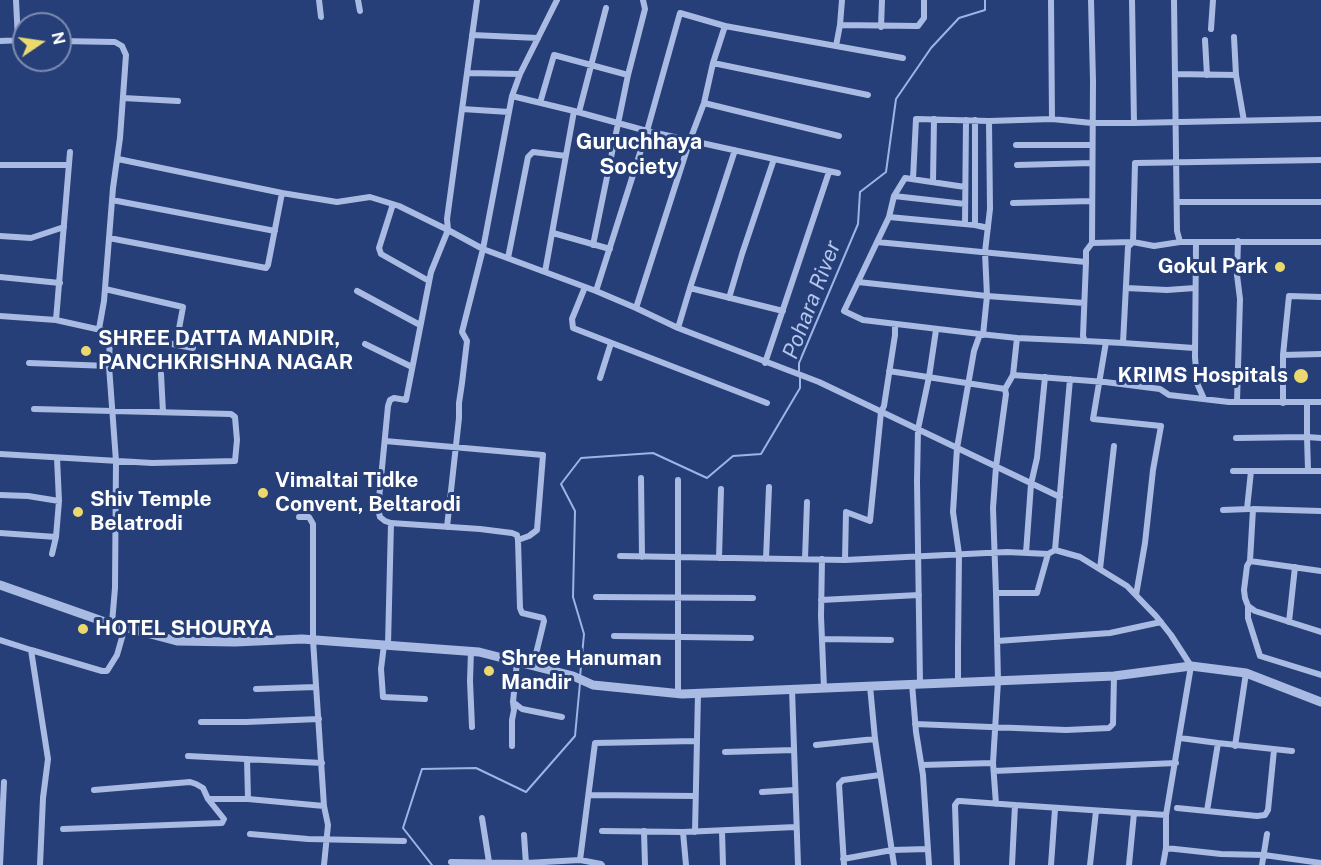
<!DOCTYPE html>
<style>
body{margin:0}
#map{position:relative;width:1321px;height:865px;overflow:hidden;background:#263f79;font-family:"Public Sans",sans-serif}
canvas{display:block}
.north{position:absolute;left:12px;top:12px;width:60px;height:60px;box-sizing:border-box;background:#263f79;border:2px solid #7d8caf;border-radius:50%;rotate:77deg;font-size:16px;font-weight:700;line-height:24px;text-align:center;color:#fff}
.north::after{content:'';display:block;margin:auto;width:21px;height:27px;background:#ecd96e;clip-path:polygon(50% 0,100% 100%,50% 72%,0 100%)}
</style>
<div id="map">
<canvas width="1321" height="865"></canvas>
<div class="north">N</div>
</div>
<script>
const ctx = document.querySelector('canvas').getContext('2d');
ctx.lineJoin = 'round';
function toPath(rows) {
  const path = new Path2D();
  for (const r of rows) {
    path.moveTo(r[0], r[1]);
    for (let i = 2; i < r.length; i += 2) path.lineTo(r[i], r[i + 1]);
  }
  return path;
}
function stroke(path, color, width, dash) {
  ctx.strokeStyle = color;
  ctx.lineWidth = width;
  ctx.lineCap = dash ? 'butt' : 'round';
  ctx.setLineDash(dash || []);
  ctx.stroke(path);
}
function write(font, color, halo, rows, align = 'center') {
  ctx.font = font + ' "Public Sans",sans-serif';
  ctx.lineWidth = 6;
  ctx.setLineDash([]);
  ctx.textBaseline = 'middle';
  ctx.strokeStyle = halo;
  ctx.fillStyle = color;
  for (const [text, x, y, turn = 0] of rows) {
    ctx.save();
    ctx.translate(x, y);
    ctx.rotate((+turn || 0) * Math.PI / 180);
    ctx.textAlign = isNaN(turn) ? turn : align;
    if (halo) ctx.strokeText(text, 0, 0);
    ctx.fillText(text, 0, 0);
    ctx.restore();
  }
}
stroke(toPath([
 [799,371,799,363,858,224,860,192,886,172,896,99,931,48,959,18,985,10,985,0],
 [580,677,584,634,573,597,575,511,561,484,581,458,653,453,707,478,733,456,761,454,800,388,800,377],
 [432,865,403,828,422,769,476,768,526,792,575,736,580,683]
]), '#9db4e4', 2);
stroke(toPath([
 [16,0,18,40],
 [319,0,321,17],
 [358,0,360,11],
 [477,0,447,219,448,230,483,249,596,291,636,308],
 [842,0,840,25,836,46,725,26,713,63,704,103,690,140,636,308,678,328,819,382,1060,497],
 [1051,0,1052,119,1092,123,1134,123,1321,119],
 [1091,0,1093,81,1092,243,1133,242,1135,163,1321,160],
 [1132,0,1134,123],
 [1174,0,1177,231,1180,242,1321,242],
 [840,25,918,26,924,18,924,0],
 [725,26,680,13,647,131,838,173],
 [881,27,882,0],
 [1211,29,1213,0],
 [472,35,538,38],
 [1234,37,1236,75],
 [1205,40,1207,75],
 [0,41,24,40],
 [60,41,115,42,122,46,126,55,120,138,113,188,104,301,99,329],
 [836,46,903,58],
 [713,63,868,95],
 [467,73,520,74],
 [1175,74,1236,75,1244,121],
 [512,96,520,74,557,0],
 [123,98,178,101],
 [540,103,554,55,628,75],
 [704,103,839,136],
 [462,109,509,112],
 [579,112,606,8],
 [975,120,975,225],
 [1016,145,1092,145],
 [735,150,690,288,783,311],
 [118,159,282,193],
 [0,165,69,165],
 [1017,165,1092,163],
 [913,179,916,119,989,121,1052,119],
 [933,182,934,119],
 [894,196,965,204],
 [112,200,275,231],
 [1177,202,1321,202],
 [1013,203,1092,201],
 [393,204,379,248,381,254,429,281],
 [889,217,894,196,905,178,965,187],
 [965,224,966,120],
 [553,233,610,249],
 [0,236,31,238,64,227],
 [109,238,266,268,268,265,282,193,337,202,370,197,399,206,448,230,431,272,406,400,394,398,390,400,388,406,378,509,380,517,385,521,391,523,480,529,512,533,517,535,518,540,520,608,522,613,543,618,544,621,533,666],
 [877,242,1086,262,1086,251,1092,243],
 [1196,242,1195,357,1197,383,1204,399],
 [593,245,628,75,645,9,643,0],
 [508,258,528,157,533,152,566,156],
 [1086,262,1083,336,1085,341,1123,343,1128,247,1133,242,1154,246,1180,242],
 [545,272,574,111,647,131,596,291],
 [0,277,60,283],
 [858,282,987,296,1084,303],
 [585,287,572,319,573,328,767,403],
 [1126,288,1167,290,1195,288],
 [105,289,183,307,176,345],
 [357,291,420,325],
 [729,298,742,254,774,159],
 [0,316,56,320,110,332,109,366,116,461,115,588,112,623],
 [56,320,70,152],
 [678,328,690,288],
 [110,332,193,348],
 [980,334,863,320,844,311,889,217,975,225,988,228],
 [983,335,987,296,985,252,990,209,989,121],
 [1017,338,1013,375,1105,382,1160,389,1169,395,1229,402,1321,402],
 [1106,342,1093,419,1161,426,1153,470,1145,543,1136,595],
 [1123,343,1194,348],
 [365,344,412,367],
 [1283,355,1289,296,1321,297],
 [29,363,109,366],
 [765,363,829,172],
 [889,371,1005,389],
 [161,374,163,412],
 [600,378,611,343],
 [1070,379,1055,550,1080,557,1127,586,1156,616,1171,635,1191,666,1166,815,1166,848,1163,865],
 [1237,402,1240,299,1237,275,1238,241],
 [1307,402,1307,437,1321,438],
 [1283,403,1283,355,1321,354],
 [1236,438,1307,437,1308,470],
 [385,441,543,455,537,530,529,536,518,540],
 [0,454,152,463,235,461,237,440,235,417,231,414,34,409],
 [1233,471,1321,471],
 [641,478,642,557],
 [0,495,28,496,59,501],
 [1247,509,1251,471],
 [1223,510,1249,509],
 [299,517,309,517,313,524,313,640,324,806,328,825,324,865],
 [447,527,459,418,459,403,462,383,467,341,462,332,483,249,512,96,574,111],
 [0,533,56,537,52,554],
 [56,537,59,501,57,458],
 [1026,553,1031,484,1037,458,1045,377],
 [620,556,845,560,1007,552,1048,554,1055,550],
 [719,558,721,489],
 [766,559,769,487],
 [805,559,807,502],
 [822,559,821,616,824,688],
 [845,560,846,512,870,521,881,412,884,406,895,335,895,325],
 [1250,561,1253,509,1321,511],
 [1100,569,1114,446],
 [1321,571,1250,561,1247,566,1244,590,1245,598,1248,606,1255,611,1321,632],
 [996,593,993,508,996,467,1006,394,1005,389,1013,375],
 [596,597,753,598],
 [821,600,919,595],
 [1248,606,1248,618,1260,656,1321,675],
 [1289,622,1295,567],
 [614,636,751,638],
 [822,639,891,640],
 [0,640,31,650],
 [997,641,1110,633,1161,622],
 [384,645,381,669,383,697,425,699],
 [388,645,391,523],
 [471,651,470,681,472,727],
 [958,682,958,648,959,554,953,512,957,448,974,351,980,334,1017,338,1085,341],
 [912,684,916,732,923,775,929,865],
 [920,684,917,481,918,429,929,377,936,330],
 [870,686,875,739,894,865],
 [256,689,316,687],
 [792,689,798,865],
 [678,694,678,480],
 [513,702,522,709,562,717],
 [201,722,246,722,319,719],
 [915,724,1066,730,1109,728,1113,724,1114,676],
 [1180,738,1218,743],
 [816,745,875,739],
 [512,746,512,720,514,710,513,702,517,662],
 [1235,746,1246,673],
 [725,752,794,750],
 [188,756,322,763],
 [247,759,248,799],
 [922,765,993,763],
 [994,771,1176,763],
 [94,790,190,782,196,784,203,788,208,799,248,799,324,806],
 [762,792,795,790],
 [589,795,695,796],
 [996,804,993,763,998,681,996,593,1037,593,1048,554],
 [1015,805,1166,815],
 [1177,808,1207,811,1218,743,1292,751],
 [1207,811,1257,816,1265,815,1268,810,1274,750],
 [482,818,489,862],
 [63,829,222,823,224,819,208,799],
 [602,831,683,832,796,827],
 [644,831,645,865],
 [722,831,723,865],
 [683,832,686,865],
 [695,832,698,693],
 [250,834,308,839,404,841],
 [524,835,526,864],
 [1166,848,1221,854,1264,855,1321,863],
 [843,859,892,850,928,849],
 [580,860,595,743,696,741],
 [451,862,526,863,580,860,601,864,602,865],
 [0,865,4,782],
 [40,865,43,798,48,759,31,650,102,671,107,671,117,655,125,627],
 [844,865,839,784,843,780,880,775],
 [957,865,955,805,958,801,960,801,1015,805,1012,865],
 [1051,865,1055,809],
 [1090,865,1096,811],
 [1129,865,1134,813],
 [1262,865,1267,834]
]), '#a9bbe3', 6);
stroke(toPath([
 [0,585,105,622,177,641,235,642,302,639,479,652,573,676,593,685,682,694,1114,676,1191,666,1246,673,1321,702]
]), '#a9bbe3', 9);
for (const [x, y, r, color] of [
 [1280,267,6,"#ecd96e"],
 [86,351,6,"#ecd96e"],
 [1301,376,8,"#ecd96e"],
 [263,493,6,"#ecd96e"],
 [78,512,6,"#ecd96e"],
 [83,629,6,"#ecd96e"],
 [489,671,6,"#ecd96e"]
]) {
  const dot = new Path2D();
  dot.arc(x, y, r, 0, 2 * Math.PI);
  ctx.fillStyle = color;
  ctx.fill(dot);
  stroke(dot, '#263f79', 2);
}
write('bold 21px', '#fff', '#263f79', [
 ["Gokul Park",1268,267,"right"],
 ["SHREE DATTA MANDIR,",98,339],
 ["PANCHKRISHNA NAGAR",98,363],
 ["KRIMS Hospitals",1288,376,"right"],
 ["Vimaltai Tidke",275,481],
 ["Convent, Beltarodi",275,505],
 ["Shiv Temple",90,500],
 ["Belatrodi",90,524],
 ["HOTEL SHOURYA",95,629],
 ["Shree Hanuman",501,659],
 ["Mandir",501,683]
], 'left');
write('bold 22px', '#fff', '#263f79', [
 ["Guruchhaya",639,142],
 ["Society",639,167]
]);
write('italic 22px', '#b4c5eb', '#263f79', [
 ["Pohara River",812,300,-69]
]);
</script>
